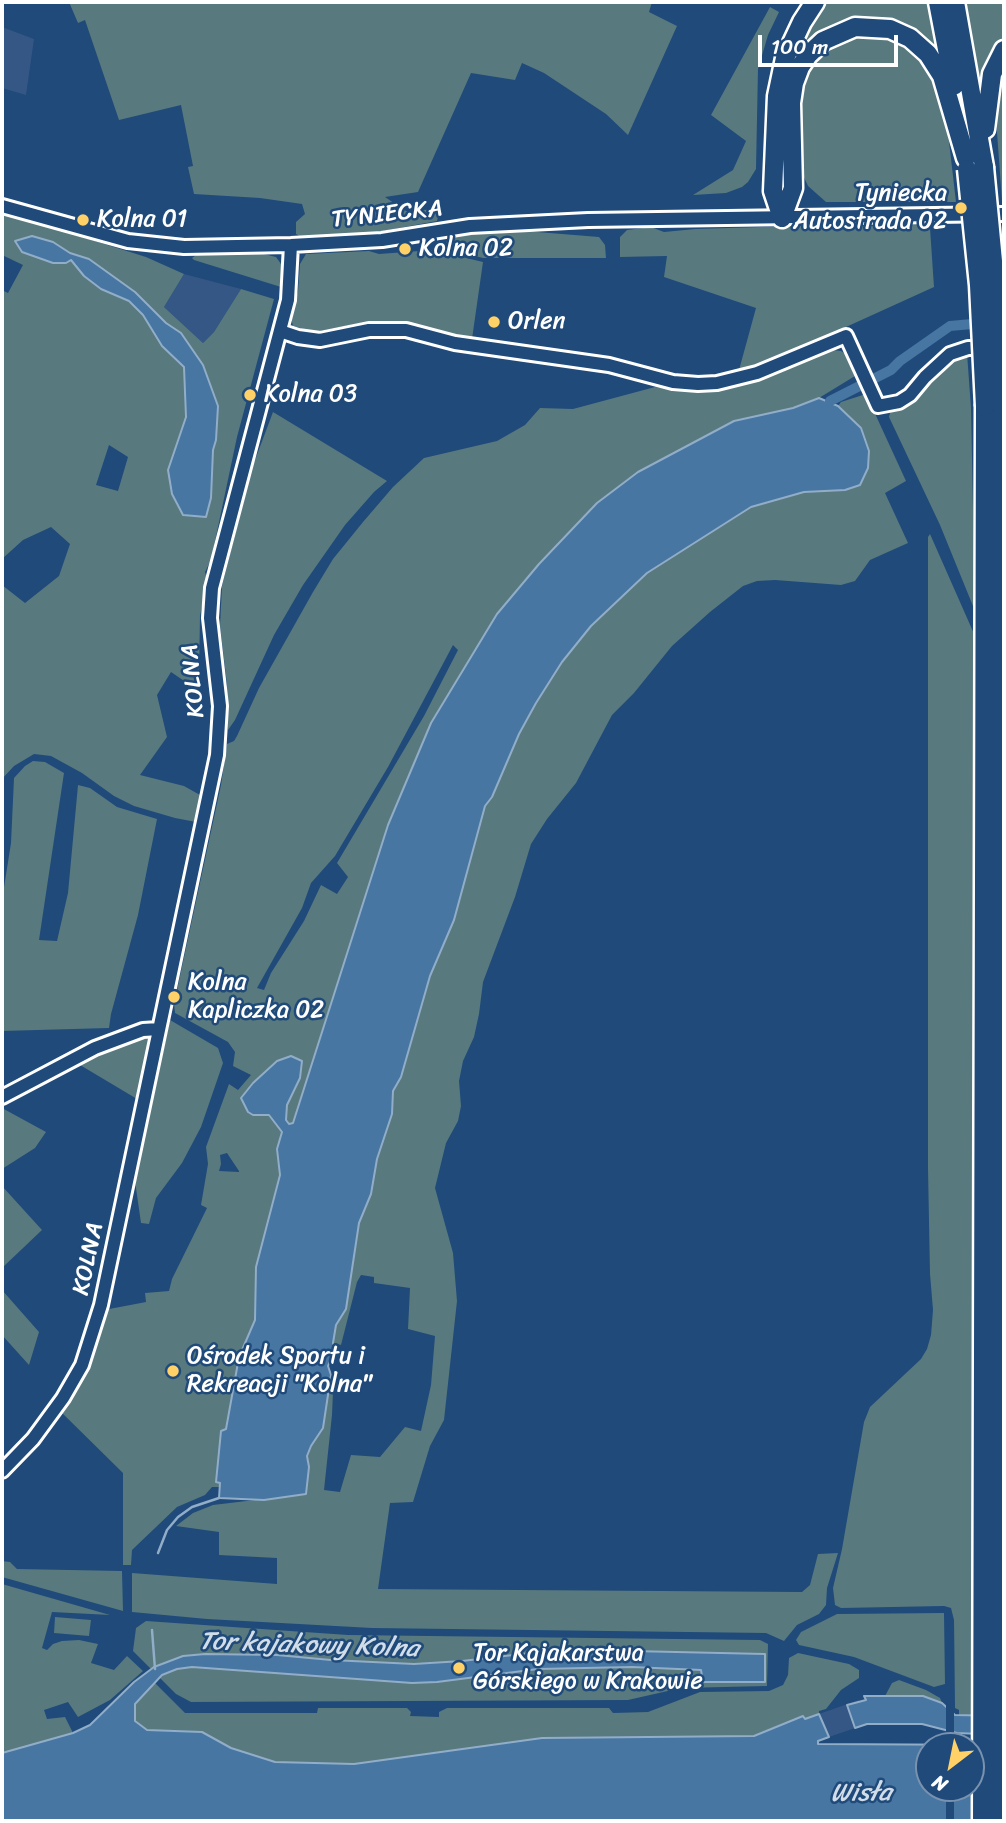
<!DOCTYPE html>
<meta charset="utf-8">
<style>
body{margin:0}
#map{position:relative;width:1006px;height:1823px;overflow:hidden;background:#1f4a7a;font-family:Sriracha,sans-serif}
canvas{display:block}
.frame{position:absolute;inset:0;border:4px solid #fff;pointer-events:none}
.north{position:absolute;left:915px;top:1732px;width:70px;height:70px;box-sizing:border-box;background:#1f4a7a;border:2px solid #7992af;border-radius:50%;rotate:212deg;font-size:19px;font-weight:700;line-height:28px;text-align:center;color:#fff}
.north::after{content:'';display:block;margin:auto;width:24px;height:32px;background:#ffd166;clip-path:polygon(50% 0,100% 100%,50% 72%,0 100%)}
.scale{position:absolute;left:758px;top:35px;width:140px;height:32px;box-sizing:border-box;border:4px solid #fff;border-top:0;padding-left:9px;font-size:21px;line-height:24px;white-space:nowrap;color:#fff;-webkit-text-stroke:5px #1f4a7a;paint-order:stroke}
</style>
<div id="map">
<canvas width="1006" height="1823"></canvas>
<div class="frame"></div>
<div class="north">N</div>
<div class="scale">100 m</div>
</div>
<script>
const ctx = document.querySelector('canvas').getContext('2d');
ctx.lineJoin = 'round';
function fillPath(path, color) {
  ctx.fillStyle = color;
  ctx.fill(path, 'evenodd');
}
function toPath(rows) {
  const path = new Path2D();
  for (const r of rows) {
    path.moveTo(r[0], r[1]);
    for (let i = 2; i < r.length; i += 2) path.lineTo(r[i], r[i + 1]);
  }
  return path;
}
function stroke(path, color, width, dash) {
  ctx.strokeStyle = color;
  ctx.lineWidth = width;
  ctx.lineCap = dash ? 'butt' : 'round';
  ctx.setLineDash(dash || []);
  ctx.stroke(path);
}
function write(font, color, halo, rows, align = 'center') {
  ctx.font = font + ' Sriracha,sans-serif';
  ctx.lineWidth = 5;
  ctx.setLineDash([]);
  ctx.textBaseline = 'middle';
  ctx.strokeStyle = halo;
  ctx.fillStyle = color;
  for (const [text, x, y, turn = 0] of rows) {
    ctx.save();
    ctx.translate(x, y);
    ctx.rotate((+turn || 0) * Math.PI / 180);
    ctx.textAlign = isNaN(turn) ? turn : align;
    if (halo) ctx.strokeText(text, 0, 0);
    ctx.fillText(text, 0, 0);
    ctx.restore();
  }
}
fillPath(toPath([
 [2,27,34,39,26,95,2,88],
 [184,274,241,289,214,332,203,343,164,307],
 [859,1700,867,1724,829,1737,819,1714]
]), '#355785');
fillPath(toPath([
 [69,2,652,2,649,12,677,26,628,135,606,114,544,73,522,63,515,80,471,73,418,192,385,197,406,211,440,209,437,221,372,233,299,236,296,234,296,222,305,214,302,204,260,198,194,194,188,167,193,166,181,105,119,120,85,20,78,23],
 [823,2,929,2,939,57,896,26,822,37,784,99,790,62],
 [963,2,1004,2,1004,42,983,92],
 [770,7,779,12,768,35,758,69,756,169,748,182,742,187,726,193,693,195,733,170,746,141,711,115],
 [872,36,886,37,909,48,932,72,944,98,956,202,826,202,808,186,801,171,799,125,805,81,812,67,824,52,854,37],
 [1004,62,1004,201,1002,201,995,105],
 [2,212,146,257,184,274,164,307,203,343,214,332,241,289,274,299,237,437,211,560,205,572,207,579,200,616,199,677,193,687,171,672,157,695,167,737,140,775,184,786,200,795,196,822,175,818,134,806,114,796,82,773,51,756,34,754,14,766,2,779,2,585,25,603,59,576,70,544,51,527,23,540,2,559,2,290,8,293,23,265,2,255],
 [109,445,128,457,118,491,96,485],
 [919,223,930,228,934,287,758,367,739,370,756,308,664,277,667,256,620,257,620,237,627,230,651,227,664,232,695,229,794,226,849,227],
 [525,228,525,231,599,237,605,245,606,258,483,258,443,248,450,235],
 [433,250,483,262,472,339,393,321,366,322,314,332,293,326,291,318,298,291,300,264,306,254,369,251,379,254],
 [264,252,264,254,276,257,281,264,281,287,194,260,192,258,199,253],
 [825,349,841,351,849,356,853,365,855,376,819,398,794,408,734,421,638,472,597,503,539,564,498,614,431,723,388,825,293,1123,289,1124,285,1120,287,1105,300,1078,302,1061,291,1056,253,1115,269,1115,283,1131,277,1149,280,1175,256,1267,255,1320,239,1357,217,1482,220,1483,220,1487,212,1487,205,1495,177,1507,132,1550,131,1565,123,1565,123,1473,59,1410,104,1310,146,1302,145,1293,169,1291,172,1279,207,1208,201,1205,208,1164,206,1147,229,1084,238,1090,251,1075,233,1066,235,1052,228,1042,175,1013,174,1004,221,785,227,744,234,741,237,736,259,688,313,592,333,559,363,522,393,487,424,458,497,441,525,425,540,408,573,409,655,387,704,390,729,386],
 [453,645,458,650,424,716,337,863,348,877,337,894,321,885,304,921,271,973,264,990,257,988,302,908,311,883,335,856,388,767],
 [227,1153,239,1171,239,1172,219,1171,221,1164,220,1155],
 [967,353,971,408,975,611,940,525,889,417,891,409,908,402,923,390,950,360],
 [866,394,906,481,885,493,908,543,870,560,855,581,841,585,775,580,757,581,743,586,710,612,672,646,634,693,612,715,576,783,547,819,531,844,515,897,483,982,479,1014,474,1037,463,1061,459,1081,461,1106,458,1121,446,1143,435,1188,453,1253,457,1301,444,1420,430,1446,413,1502,390,1503,378,1589,802,1592,810,1585,818,1554,838,1553,827,1588,826,1605,819,1614,797,1625,784,1641,766,1633,372,1628,207,1619,132,1612,132,1573,277,1584,277,1558,219,1555,219,1532,176,1526,193,1513,213,1505,305,1494,309,1467,307,1456,311,1446,323,1428,328,1390,333,1392,332,1415,324,1490,340,1492,351,1455,380,1457,405,1427,421,1431,431,1385,435,1336,408,1329,410,1288,374,1283,374,1277,361,1275,357,1282,341,1345,333,1343,336,1325,346,1309,359,1223,371,1194,377,1159,392,1114,393,1091,401,1077,430,976,454,920,485,806,492,797,519,734,536,703,562,662,591,626,647,573,751,507,804,492,844,490,861,428,838,406,841,402],
 [273,412,387,481,374,492,345,525,303,585,274,635,235,720,228,730,227,684,220,626,222,586,252,468],
 [930,534,975,636,973,1716,959,1716,959,1710,955,1708,954,1620,951,1608,944,1606,841,1608,835,1605,833,1588,842,1549,864,1422,870,1407,921,1359,927,1349,931,1335,933,1310,930,1274,928,1169,928,537],
 [33,761,45,762,64,773,39,940,57,941,68,893,78,785,90,788,117,807,157,819,138,915,111,1014,109,1028,2,1031,2,900,11,843,14,778,25,766],
 [170,1020,218,1048,223,1063,201,1127,182,1163,156,1198,149,1224,141,1223,135,1181],
 [149,1035,151,1040,137,1099,75,1062,134,1037],
 [2,1108,46,1132,35,1148,2,1169],
 [2,1186,42,1230,2,1268],
 [2,1290,39,1332,29,1365,2,1335],
 [2,1561,10,1562,17,1569,122,1571,123,1611,2,1577],
 [2,1584,110,1615,52,1612,42,1648,47,1650,53,1644,62,1641,79,1640,98,1644,91,1663,114,1670,127,1656,143,1671,110,1700,78,1717,68,1702,44,1710,47,1719,65,1717,73,1733,2,1753],
 [944,1613,945,1684,934,1687,854,1657,799,1645,796,1640,801,1632,837,1614],
 [55,1617,91,1620,89,1636,54,1633],
 [146,1621,348,1635,760,1640,768,1644,767,1686,681,1688,628,1700,191,1702,176,1694,133,1651,136,1628],
 [798,1653,849,1664,859,1670,859,1678,841,1690,826,1709,819,1711,819,1714,805,1719,803,1716,754,1736,542,1738,354,1764,275,1762,231,1748,202,1732,147,1730,135,1721,133,1711,135,1704,155,1683,185,1713,317,1713,318,1708,407,1708,411,1712,410,1716,439,1717,439,1712,447,1708,609,1708,613,1713,648,1712,700,1692,769,1691,783,1685,788,1675,789,1658],
 [899,1680,926,1690,940,1698,942,1703,923,1696,885,1696,892,1683]
]), '#58797e');
const water = toPath([
 [32,236,53,242,70,253,89,259,135,292,166,323,181,333,203,365,218,406,216,440,213,450,211,498,206,517,183,515,172,494,168,470,186,417,184,367,162,346,143,315,129,301,101,289,84,276,71,260,66,263,53,263,22,252,15,241,32,236],
 [819,398,838,406,861,428,869,451,868,468,860,485,845,490,804,492,751,507,647,573,591,626,562,662,536,703,519,734,492,797,485,806,454,920,430,976,401,1077,393,1091,392,1114,377,1159,371,1194,359,1223,346,1309,336,1325,333,1343,334,1351,328,1366,331,1375,323,1428,311,1446,307,1456,309,1467,306,1494,264,1500,219,1498,220,1483,216,1482,221,1431,226,1429,239,1357,255,1320,256,1267,280,1175,277,1149,282,1132,269,1115,253,1115,248,1112,241,1098,253,1083,277,1061,291,1056,302,1061,300,1078,287,1105,286,1120,289,1124,293,1123,388,825,431,723,497,614,539,564,597,503,638,472,734,421,793,408,819,398],
 [587,1650,765,1654,765,1682,703,1682,701,1670,632,1667,538,1669,437,1682,412,1683,192,1667,177,1669,162,1675,135,1704,135,1721,147,1730,202,1732,231,1748,275,1762,354,1764,542,1738,754,1736,803,1716,805,1719,819,1714,829,1737,818,1741,818,1744,1004,1745,1004,1821,2,1821,2,1753,73,1733,90,1725,134,1682,154,1667,183,1656,205,1654,277,1655,331,1660,414,1664,462,1661,539,1652,587,1650],
 [929,1746,971,1746,971,1788,929,1788,929,1746],
 [864,1696,923,1696,942,1703,955,1715,1004,1716,1004,1735,957,1733,922,1724,867,1724,855,1728,847,1705,866,1700,864,1696]
]);
fillPath(water, '#4776a3');
stroke(water, '#91adc8', 2);
fillPath(toPath([
 [946,1703,954,1710,954,1736,946,1734],
 [946,1788,954,1788,954,1821,946,1821]
]), '#1f4a7a');
stroke(toPath([
 [158,1553,167,1530,178,1517,192,1507,219,1498],
 [152,1630,155,1669]
]), '#91adc8', 2.5);
stroke(toPath([
 [830,401,891,370,900,361,950,326,983,323]
]), '#4776a3', 10);
const minor = toPath([
 [2,206,128,241,184,247,291,245,382,240,470,226,588,220,1004,214],
 [280,331,298,337,320,340,369,330,406,330,455,343,609,365,673,382,698,384,717,383,757,373,846,336,878,406,899,402,910,395,925,377,950,354,968,348,988,348],
 [2,1097,95,1048,143,1030,159,1029],
 [2,1471,33,1439,63,1398,82,1365,101,1305,217,755,220,706,210,618,212,588,288,300,291,245]
]);
const highway = toPath([
 [938,2,954,86],
 [955,2,984,167],
 [985,129,992,74,1004,50],
 [782,218,793,188,791,103,794,83,800,67,808,55,823,41,855,27,890,29,910,38,928,54,942,76,966,158],
 [782,218,773,191,777,96,785,58,802,22,815,2],
 [982,1821,985,406],
 [996,1821,1001,405]
]);
stroke(minor, '#fff', 18);
stroke(highway, '#fff', 23);
stroke(minor, '#1f4a7a', 12);
stroke(highway, '#1f4a7a', 18);
const highwayBridge = toPath([
 [984,167,995,282,1001,405],
 [967,169,979,285,985,406]
]);
stroke(highwayBridge, '#fff', 23, []);
stroke(highwayBridge, '#1f4a7a', 18);
for (const [x, y, r, color] of [
 [961,208,7,"#ffd166"],
 [83,220,7,"#ffd166"],
 [405,249,7,"#ffd166"],
 [494,322,7,"#ffd166"],
 [250,395,7,"#ffd166"],
 [174,997,7,"#ffd166"],
 [173,1371,7,"#ffd166"],
 [459,1668,7,"#ffd166"]
]) {
  const dot = new Path2D();
  dot.arc(x, y, r, 0, 2 * Math.PI);
  ctx.fillStyle = color;
  ctx.fill(dot);
  stroke(dot, '#1f4a7a', 2.5);
}
write('24px', '#fff', '#1f4a7a', [
 ["Tyniecka",947,194,"right"],
 ["Autostrada 02",947,222,"right"],
 ["Kolna 01",97,220],
 ["Kolna 02",419,249],
 ["Orlen",508,322],
 ["Kolna 03",264,395],
 ["Kolna",188,983],
 ["Kapliczka 02",188,1011],
 ["Ośrodek Sportu i",187,1357],
 ["Rekreacji \"Kolna\"",187,1385],
 ["Tor Kajakarstwa",473,1654],
 ["Górskiego w Krakowie",473,1682]
], 'left');
write('24px', '#fff', '#1f4a7a', [
 ["TYNIECKA",387,215,-6],
 ["KOLNA",194,681,-95],
 ["KOLNA",89,1259,-78]
]);
write('italic 26px', '#d1dde8', '#1f4a7a', [
 ["Tor kajakowy Kolna",309,1646,2],
 ["Wisła",861,1794,-1]
]);
</script>
